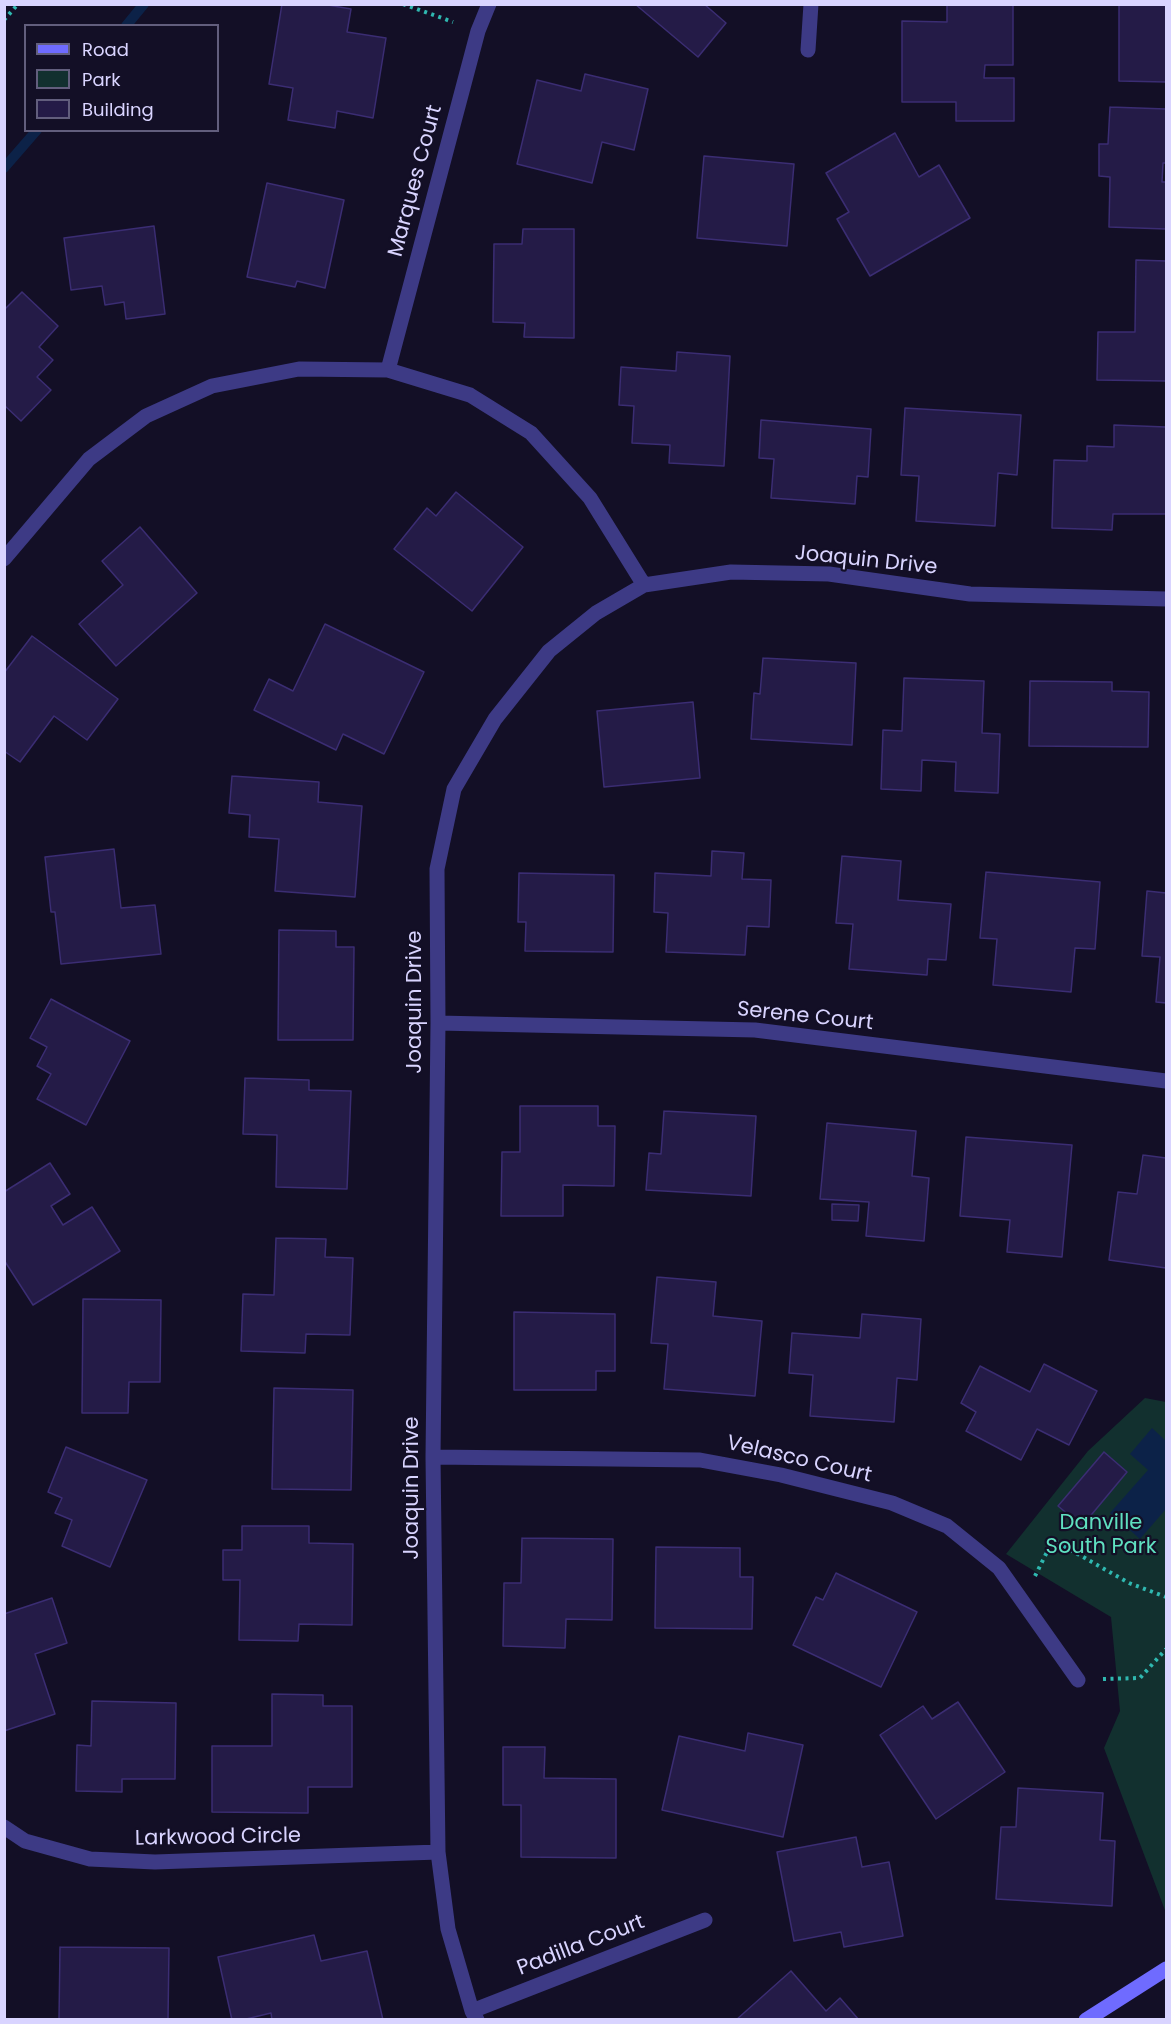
<!DOCTYPE html>
<style>
body{margin:0}
#map{position:relative;width:1171px;height:2024px;overflow:hidden;background:#130f26;font-family:Poppins,sans-serif}
canvas{display:block}
.frame{position:absolute;inset:0;border:6px solid #d9d4ff;pointer-events:none}
.legend{position:absolute;left:24px;top:24px;width:195px;height:108px;box-sizing:border-box;background:#130f26;border:2px solid #625e7d;margin:0;padding:8px 10px;list-style:none;font-size:18px;color:#d9d4ff}
.legend li{display:flex;align-items:center;gap:12px;height:30px}
.legend b{width:30px;border:2px solid #625e7d}
</style>
<div id="map">
<canvas width="1171" height="2024"></canvas>
<div class="frame"></div>
<ul class="legend">
<li><b style="height:8px;background:#6f6bff"></b>Road</li>
<li><b style="height:16px;background:#12302f"></b>Park</li>
<li><b style="height:16px;background:#241b47"></b>Building</li>
</ul>
</div>
<script>
const ctx = document.querySelector('canvas').getContext('2d');
ctx.lineJoin = 'round';
function fillPath(path, color) {
  ctx.fillStyle = color;
  ctx.fill(path, 'evenodd');
}
function toPath(rows) {
  const path = new Path2D();
  for (const r of rows) {
    path.moveTo(r[0], r[1]);
    for (let i = 2; i < r.length; i += 2) path.lineTo(r[i], r[i + 1]);
  }
  return path;
}
function stroke(path, color, width, dash) {
  ctx.strokeStyle = color;
  ctx.lineWidth = width;
  ctx.lineCap = dash ? 'butt' : 'round';
  ctx.setLineDash(dash || []);
  ctx.stroke(path);
}
function write(font, color, halo, rows, align = 'center') {
  ctx.font = font + ' Poppins,sans-serif';
  ctx.lineWidth = 4.5;
  ctx.setLineDash([]);
  ctx.textBaseline = 'middle';
  ctx.strokeStyle = halo;
  ctx.fillStyle = color;
  for (const [text, x, y, turn = 0] of rows) {
    ctx.save();
    ctx.translate(x, y);
    ctx.rotate((+turn || 0) * Math.PI / 180);
    ctx.textAlign = isNaN(turn) ? turn : align;
    if (halo) ctx.strokeText(text, 0, 0);
    ctx.fillText(text, 0, 0);
    ctx.restore();
  }
}
fillPath(toPath([
 [1145,1398,1166,1402,1166,1913,1104,1748,1120,1711,1111,1617,1006,1554,1088,1451]
]), '#12302f');
fillPath(toPath([
 [1152,1428,1166,1441,1166,1509,1140,1539,1110,1513,1148,1470,1130,1454]
]), '#0c2248');
stroke(toPath([
 [126,26,144,4],
 [4,168,37,130]
]), '#0c2248', 10);
const building = toPath([
 [282,4,322,4,351,9,347,32,386,38,373,118,337,111,335,128,288,120,293,88,269,84,282,4],
 [635,4,704,4,726,23,698,57,635,4],
 [1119,4,1166,4,1166,82,1119,81,1119,4],
 [947,5,1013,5,1013,65,985,65,984,78,1014,78,1014,121,956,121,956,102,902,102,902,21,947,22,947,5],
 [585,74,648,89,634,150,602,142,592,183,517,164,537,80,581,91,585,74],
 [1110,107,1166,109,1166,163,1163,163,1162,182,1166,182,1166,229,1109,227,1110,177,1099,176,1099,144,1108,144,1110,107],
 [895,133,919,177,939,165,970,218,870,276,837,219,849,212,826,173,895,133],
 [704,156,794,164,787,246,697,238,704,156],
 [267,183,344,200,325,288,297,281,295,287,247,277,267,183],
 [154,226,165,314,126,319,124,302,105,305,102,286,71,290,64,238,154,226],
 [523,229,574,229,574,338,524,337,525,323,493,322,494,244,522,244,523,229],
 [1136,260,1166,261,1166,381,1097,380,1098,332,1135,332,1136,260],
 [22,292,58,326,39,347,53,360,37,377,51,390,21,421,4,405,4,310,22,292],
 [677,352,730,356,724,466,669,463,670,445,632,443,634,406,619,405,621,367,676,371,677,352],
 [905,408,1021,415,1017,475,998,473,995,526,916,521,919,476,901,475,905,408],
 [761,420,871,429,868,477,857,476,855,504,771,498,774,459,759,458,761,420],
 [1114,425,1166,427,1166,514,1113,514,1112,530,1052,528,1054,460,1087,461,1087,446,1114,447,1114,425],
 [456,492,523,547,472,611,394,549,427,508,436,516,456,492],
 [140,527,197,593,116,666,79,624,123,585,102,561,140,527],
 [325,624,424,672,384,754,343,734,336,750,254,710,269,679,293,691,325,624],
 [32,636,118,699,87,740,54,716,20,762,4,751,4,673,32,636],
 [763,658,856,663,852,745,751,739,754,693,760,694,763,658],
 [904,678,984,681,982,733,1000,734,998,793,955,791,956,762,922,760,921,791,881,789,883,730,902,731,904,678],
 [1030,681,1112,682,1112,691,1149,692,1148,747,1029,746,1030,681],
 [693,702,700,778,604,787,597,711,693,702],
 [232,776,319,782,318,802,362,806,355,897,275,891,279,839,249,837,250,815,229,813,232,776],
 [114,849,121,908,155,905,161,954,61,964,55,912,51,912,45,857,114,849],
 [712,851,744,853,742,879,771,880,769,927,747,926,745,955,666,952,668,913,654,912,655,873,711,876,712,851],
 [842,856,901,861,898,900,951,904,946,960,928,959,927,975,849,969,853,924,836,923,842,856],
 [986,872,1100,882,1095,949,1075,948,1071,992,993,985,997,939,980,938,986,872],
 [519,873,614,875,613,952,525,951,526,922,518,922,519,873],
 [1147,891,1166,893,1166,1003,1156,1002,1160,957,1142,956,1147,891],
 [279,930,336,931,336,947,354,947,353,1040,278,1040,279,930],
 [51,999,130,1041,86,1125,37,1099,51,1074,37,1066,47,1047,30,1038,51,999],
 [245,1078,309,1080,309,1090,351,1091,347,1189,276,1187,277,1135,243,1134,245,1078],
 [520,1106,598,1106,598,1126,615,1126,614,1186,563,1185,563,1216,501,1216,502,1152,520,1152,520,1106],
 [664,1111,756,1116,751,1196,646,1190,649,1153,661,1154,664,1111],
 [827,1123,916,1131,912,1176,929,1178,924,1241,866,1236,869,1202,820,1199,827,1123],
 [966,1137,1072,1145,1062,1257,1007,1252,1010,1220,960,1216,966,1137],
 [1143,1155,1166,1158,1166,1268,1109,1260,1118,1192,1137,1194,1143,1155],
 [50,1163,70,1194,51,1206,63,1225,92,1207,120,1251,33,1305,4,1260,4,1192,50,1163],
 [832,1204,859,1205,858,1221,832,1220,832,1204],
 [276,1238,326,1239,325,1257,353,1258,350,1335,306,1334,305,1353,241,1351,243,1294,274,1295,276,1238],
 [657,1277,716,1282,713,1316,762,1321,755,1396,664,1389,668,1344,651,1343,657,1277],
 [83,1299,161,1300,160,1382,129,1382,128,1413,82,1413,83,1299],
 [514,1312,615,1314,615,1371,596,1371,596,1390,514,1390,514,1312],
 [862,1314,921,1319,917,1380,897,1378,894,1422,810,1416,813,1375,789,1373,792,1333,860,1338,862,1314],
 [1044,1364,1097,1391,1069,1445,1037,1429,1021,1460,966,1431,976,1412,961,1403,980,1366,1030,1392,1044,1364],
 [274,1388,353,1390,351,1490,272,1489,274,1388],
 [66,1447,147,1480,110,1567,62,1546,72,1520,55,1513,62,1498,48,1492,66,1447],
 [1104,1452,1127,1472,1082,1526,1058,1506,1104,1452],
 [242,1526,309,1526,309,1543,353,1544,352,1625,299,1624,298,1641,239,1640,240,1580,223,1580,223,1550,242,1550,242,1526],
 [522,1538,613,1539,612,1620,566,1619,565,1648,503,1646,504,1583,521,1583,522,1538],
 [656,1547,740,1548,740,1577,753,1577,752,1629,655,1628,656,1547],
 [836,1573,917,1612,881,1687,793,1645,816,1597,823,1600,836,1573],
 [52,1598,67,1643,35,1654,55,1714,4,1731,4,1614,52,1598],
 [272,1694,323,1695,323,1706,352,1706,352,1787,308,1787,308,1813,212,1812,212,1746,272,1746,272,1694],
 [92,1701,176,1703,175,1779,122,1779,122,1792,76,1791,77,1745,91,1746,92,1701],
 [958,1702,1005,1772,936,1819,880,1735,923,1706,932,1719,958,1702],
 [748,1733,803,1745,783,1837,662,1810,679,1736,745,1751,748,1733],
 [503,1747,545,1747,544,1778,616,1779,616,1858,521,1857,521,1805,503,1805,503,1747],
 [1018,1788,1103,1793,1100,1840,1115,1841,1112,1906,996,1899,1001,1827,1016,1827,1018,1788],
 [856,1837,862,1867,889,1862,903,1936,844,1947,841,1932,794,1941,777,1852,856,1837],
 [314,1935,321,1961,367,1951,383,2020,272,2020,271,2013,242,2020,232,2020,218,1957,314,1935],
 [60,1947,169,1948,168,2020,59,2020,60,1947],
 [791,1971,826,2011,840,1998,859,2020,736,2020,791,1971]
]);
fillPath(building, '#241b47');
stroke(building, '#3b2d73', 1.5);
stroke(toPath([
 [403,4,453,22],
 [4,20,18,4],
 [1035,1576,1053,1540,1129,1583,1166,1597],
 [1103,1679,1140,1678,1166,1649]
]), '#2fb8b0', 4, [3, 4.5]);
stroke(toPath([
 [808,50,811,4],
 [388,370,478,31,489,4],
 [4,559,89,459,146,416,212,386,299,369,388,370,470,395,531,433,590,498,644,585],
 [438,1023,755,1030,1166,1081],
 [433,1457,700,1460,781,1475,892,1503,947,1526,999,1568,1078,1680],
 [4,1827,25,1841,90,1859,155,1862,438,1852],
 [472,2011,705,1920],
 [477,2020,472,2011,448,1929,438,1852,433,1457,438,1023,437,869,454,789,495,719,549,651,596,613,644,585,731,572,829,574,970,594,1166,599]
]), '#3d3a85', 15);
stroke(toPath([
 [1086,2020,1166,1969]
]), '#6f6bff', 15);
write('21px', '#d9d4ff', '#130f26', [
 ["Marques Court",416,181,-75],
 ["Joaquin Drive",866,561,6],
 ["Joaquin Drive",416,1002,-90],
 ["Serene Court",805,1017,6],
 ["Velasco Court",799,1460,13],
 ["Joaquin Drive",413,1488,-90],
 ["Larkwood Circle",218,1838,-1],
 ["Padilla Court",581,1946,-21]
]);
write('21px', '#5fe0c0', '#130f26', [
 ["Danville",1101,1524],
 ["South Park",1101,1548]
]);
</script>
